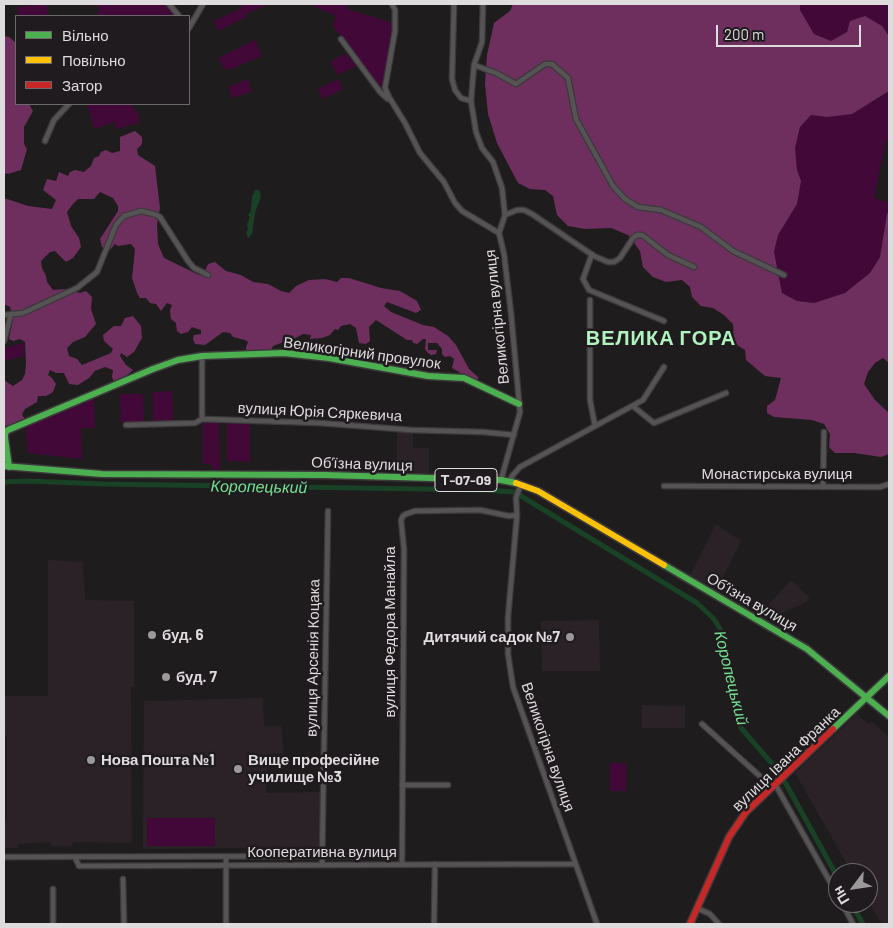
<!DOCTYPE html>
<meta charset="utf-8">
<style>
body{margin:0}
#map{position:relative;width:893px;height:928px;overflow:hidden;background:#1f1c1e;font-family:Barlow,sans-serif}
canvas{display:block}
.frame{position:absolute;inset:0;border:5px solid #dfdcde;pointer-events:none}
.legend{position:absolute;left:15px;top:15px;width:175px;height:90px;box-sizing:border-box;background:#201b1e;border:1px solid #6c686b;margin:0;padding:6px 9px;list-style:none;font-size:15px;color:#dfdcde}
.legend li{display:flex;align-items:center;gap:10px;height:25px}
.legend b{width:25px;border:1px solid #6c686b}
.north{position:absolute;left:828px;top:863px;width:50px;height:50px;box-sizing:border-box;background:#201b1e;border:1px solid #6c686b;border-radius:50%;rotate:239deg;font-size:14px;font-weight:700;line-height:20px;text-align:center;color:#dfdcde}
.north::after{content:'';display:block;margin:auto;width:18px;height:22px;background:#9c999b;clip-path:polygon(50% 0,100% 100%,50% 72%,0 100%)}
.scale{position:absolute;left:716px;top:25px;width:145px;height:22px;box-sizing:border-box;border:2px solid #dfdcde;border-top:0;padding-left:6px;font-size:15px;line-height:18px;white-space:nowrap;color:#dfdcde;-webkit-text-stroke:4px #201b1e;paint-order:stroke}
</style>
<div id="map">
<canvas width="893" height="928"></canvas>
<div class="frame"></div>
<ul class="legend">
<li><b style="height:6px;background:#4caf50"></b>Вільно</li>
<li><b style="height:6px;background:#ffc107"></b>Повільно</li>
<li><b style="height:6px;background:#c62828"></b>Затор</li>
</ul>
<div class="north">Пн</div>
<div class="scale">200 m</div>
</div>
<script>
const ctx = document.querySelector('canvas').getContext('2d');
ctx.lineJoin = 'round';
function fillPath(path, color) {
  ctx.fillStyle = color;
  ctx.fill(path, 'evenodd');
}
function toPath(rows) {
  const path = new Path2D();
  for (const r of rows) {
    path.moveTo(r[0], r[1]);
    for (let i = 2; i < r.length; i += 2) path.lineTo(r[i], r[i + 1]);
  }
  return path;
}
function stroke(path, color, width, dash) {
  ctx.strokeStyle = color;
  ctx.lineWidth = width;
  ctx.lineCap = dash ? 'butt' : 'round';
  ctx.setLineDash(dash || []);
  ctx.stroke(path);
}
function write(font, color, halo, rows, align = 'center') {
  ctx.font = font + ' Barlow,sans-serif';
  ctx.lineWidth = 5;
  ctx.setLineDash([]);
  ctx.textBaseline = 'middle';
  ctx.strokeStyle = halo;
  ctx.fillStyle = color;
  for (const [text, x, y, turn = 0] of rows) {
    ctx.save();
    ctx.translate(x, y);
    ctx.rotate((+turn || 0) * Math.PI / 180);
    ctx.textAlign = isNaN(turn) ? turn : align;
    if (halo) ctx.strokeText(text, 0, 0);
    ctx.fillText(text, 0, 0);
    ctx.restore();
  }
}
fillPath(toPath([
 [397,431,413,432,413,448,429,448,429,473,409,473,408,465,397,465],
 [716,524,741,541,717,589,690,575],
 [48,560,83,562,85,600,134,601,134,687,131,687,131,691,132,843,73,842,72,846,51,846,51,842,18,844,18,848,4,848,4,820,7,820,7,735,4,735,4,696,48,696],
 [791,580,810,598,804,603,786,611,770,621,761,613],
 [599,620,600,671,542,671,541,621],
 [263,698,264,726,281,726,284,753,268,754,266,793,321,792,320,847,143,849,144,701],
 [642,705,685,706,685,728,642,728],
 [857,714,868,724,872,722,889,737,889,924,882,924,868,900,868,873,852,873,795,773]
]), '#2b2228');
fillPath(toPath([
 [46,4,49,16,19,16,17,7],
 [72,4,166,4,175,15,98,16,99,6],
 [240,4,264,4,265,6,245,14,246,17,218,31,214,21,242,8],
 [309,4,348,4,347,9,393,23,382,88,333,26,336,16],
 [800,4,889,4,889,36,882,26,847,32,832,41,814,34,800,10],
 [255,40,262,56,231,69,224,69,218,58],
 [346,53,356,66,338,75,330,62],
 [248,79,252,92,232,98,228,87],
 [338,79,343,89,323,99,318,89],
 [889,91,889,140,886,140,874,198,889,203,889,212,887,215,880,257,870,273,845,293,814,303,797,301,782,293,777,269,768,265,774,252,778,235,797,204,801,181,797,170,795,148,800,127,811,115,827,117,876,100],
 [87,104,131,104,139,115,139,123,116,129,114,122,94,129],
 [24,343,24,356,4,361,4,348],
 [172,391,173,422,153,422,153,392],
 [120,394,143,394,144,422,121,423],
 [94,396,95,428,81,428,82,459,28,453,25,426],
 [203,422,219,422,220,469,212,469,211,464,203,464],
 [227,422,250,423,250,462,227,461],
 [610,763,626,763,626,791,610,791],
 [147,818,215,818,215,846,147,846]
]), '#420938');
fillPath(toPath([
 [513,4,800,4,800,10,814,34,831,41,847,32,850,21,865,16,882,26,889,36,889,91,852,114,827,117,811,115,800,127,795,148,797,170,801,181,797,204,778,235,774,252,782,293,797,301,814,303,845,293,870,273,880,257,887,214,889,212,889,363,883,358,875,363,868,372,864,384,875,400,889,413,889,454,881,457,854,453,835,453,829,447,830,434,824,424,812,420,774,417,767,413,767,406,775,400,781,378,765,376,746,360,745,350,734,343,733,324,724,315,713,308,701,306,692,297,690,287,682,280,666,282,653,277,643,267,640,251,628,235,611,228,585,229,568,226,557,215,553,196,545,190,530,189,518,183,497,143,488,114,485,84,487,55,494,23,510,11],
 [4,36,9,37,16,43,16,104,29,104,33,111,24,127,24,144,27,149,21,170,8,174,4,173],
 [135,131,142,137,142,144,137,149,138,155,155,166,160,208,157,224,158,244,164,258,199,275,205,271,208,264,215,262,226,271,241,275,253,282,268,284,281,291,289,293,296,286,309,280,325,279,337,282,341,278,349,278,381,288,400,291,417,301,421,310,416,313,387,302,384,306,391,312,423,325,434,327,448,336,456,345,469,369,478,377,478,383,452,368,454,359,450,356,445,357,442,354,442,349,437,343,428,343,428,350,437,350,436,354,431,355,427,352,425,349,426,339,423,339,417,344,413,343,412,340,407,340,376,320,369,327,370,341,366,344,359,343,356,328,350,324,341,326,338,330,335,329,330,335,322,338,310,339,311,335,303,334,292,340,287,339,284,342,273,346,271,350,266,351,246,350,246,347,248,342,245,340,233,337,230,333,223,332,205,345,195,344,193,339,194,335,201,334,201,330,192,327,188,332,181,334,177,331,176,323,171,319,170,310,172,305,167,303,161,311,156,304,150,303,146,298,140,298,137,293,132,278,135,249,131,244,118,246,115,244,110,250,102,247,100,239,118,211,118,206,113,198,100,192,94,199,78,199,73,204,67,212,71,226,79,238,81,247,73,258,66,262,55,251,50,252,41,261,42,268,46,276,47,282,53,290,64,289,80,293,86,291,92,297,91,309,96,324,85,337,73,342,67,348,69,356,77,359,82,365,111,353,113,349,104,341,103,335,114,326,121,326,125,318,133,316,141,326,142,338,134,352,127,357,121,353,120,356,126,365,133,370,121,380,114,382,112,377,113,370,105,367,95,371,89,378,78,385,69,384,64,373,56,373,50,370,48,375,52,378,56,384,53,392,46,396,38,396,37,402,25,409,22,414,25,420,17,424,4,426,4,380,13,386,22,380,25,374,26,362,25,342,20,339,13,341,9,339,13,319,10,307,4,304,4,198,28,206,52,209,56,200,43,190,47,179,56,181,59,172,68,176,70,172,75,170,84,172,91,166,94,158,99,156,101,152,106,150,112,153,120,151,120,137]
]), '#6e2f5f');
fillPath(toPath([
 [255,190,259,190,261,196,255,213,252,234,248,238,246,232,248,230,247,224,250,217,248,215,251,211,252,197]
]), '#194125');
stroke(toPath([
 [4,482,27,481,104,484,487,490,513,492],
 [521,496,697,603,714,619,722,632,737,716,741,728,774,766,785,782,838,878],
 [851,903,863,924]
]), '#194125', 5);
const street = toPath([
 [169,4,179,16],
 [392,4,395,10,395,31,385,88,389,97,405,123,420,153,444,182,455,203,462,211,499,233,504,254,511,313,520,412,501,480],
 [454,4,452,79,455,90,461,98,471,101],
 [483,4,482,42,474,65,471,101,476,132,482,148,493,162,502,188,505,215,499,233],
 [189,28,203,4],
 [341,39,380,92,388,99],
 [474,65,496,73,516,84,545,64,552,64,568,78,576,119,613,186,625,199,638,207,661,210,701,227,733,251,784,275],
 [45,141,54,120,69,104],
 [505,215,517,210,524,210,532,214,594,256,608,262,614,262,620,258,633,238,637,235,642,235,668,255,694,267],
 [592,254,583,279,589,290,664,321],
 [590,300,590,400,595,426],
 [4,315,23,313,77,288,97,272,116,225,124,216,141,211,154,214,160,217,188,261,194,268,208,275],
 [4,341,11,314],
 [202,356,202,419],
 [634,407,654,423,726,393],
 [126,425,195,423,202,419,320,423,411,430,483,432,514,435],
 [510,481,512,476,520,467,643,400,664,367],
 [521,484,516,498,517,515,508,617,508,654,513,687,597,924],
 [664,486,880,487,889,484],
 [823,487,824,432],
 [702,724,772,787],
 [775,784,838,896],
 [402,785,448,785],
 [4,857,357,856],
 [75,857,79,866,574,864],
 [402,864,404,549,401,520,403,516,406,514,415,511,480,510,509,516,517,515],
 [322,865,328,511],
 [123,879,124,924],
 [53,889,53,924],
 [842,903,853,924],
 [697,908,710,914,719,924],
 [226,924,226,857],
 [434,924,435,864]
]);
const fast = toPath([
 [4,466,102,474,325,475,501,480,516,483],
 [9,467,5,438,5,433,8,430,153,369,178,360,202,356,284,353,329,358,428,376,464,378,519,404],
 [664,565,807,649,889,716],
 [833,729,889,676]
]);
const slow = toPath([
 [516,483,538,491,664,565]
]);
const jam = toPath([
 [690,924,729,837,746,812,833,729]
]);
stroke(street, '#3c393b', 7);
stroke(fast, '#3c393b', 9);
stroke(slow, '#3c393b', 9);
stroke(jam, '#3c393b', 9);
stroke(street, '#555354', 4.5);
stroke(fast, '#4caf50', 6);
stroke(slow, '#ffc107', 6);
stroke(jam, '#c62828', 6);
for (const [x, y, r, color] of [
 [152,635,5,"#9c999b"],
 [570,637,5,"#9c999b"],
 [166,677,5,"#9c999b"],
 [91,760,5,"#9c999b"],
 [238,769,5,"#9c999b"]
]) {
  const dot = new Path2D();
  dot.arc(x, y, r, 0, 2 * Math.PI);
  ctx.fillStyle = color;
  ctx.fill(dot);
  stroke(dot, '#201b1e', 2);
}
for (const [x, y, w] of [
 [466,480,62]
]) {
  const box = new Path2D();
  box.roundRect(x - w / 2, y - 11.5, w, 23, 4);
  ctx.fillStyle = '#201b1e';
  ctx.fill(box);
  stroke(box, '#dfdcde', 1);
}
write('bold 14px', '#dfdcde', null, [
 ["Т-07-09",466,480]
]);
write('15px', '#dfdcde', '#201b1e', [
 ["Великогірна вулиця",497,317,-96],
 ["Великогірний провулок",362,353,8],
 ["вулиця Юрія Сяркевича",320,412,3],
 ["Обʼїзна вулиця",362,464,2],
 ["Монастирська вулиця",777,474],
 ["Обʼїзна вулиця",752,602,30],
 ["вулиця Федора Манайла",390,632,-90],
 ["вулиця Арсенія Коцака",313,658,-89],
 ["Великогірна вулиця",548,747,71],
 ["вулиця Івана Франка",786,759,-44],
 ["Кооперативна вулиця",322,852]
]);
write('bold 15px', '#dfdcde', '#201b1e', [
 ["буд. 6",162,635],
 ["Дитячий садок №7",560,637,"right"],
 ["буд. 7",176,677],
 ["Нова Пошта №1",101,760],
 ["Вище професійне",248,760],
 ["училище №3",248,777]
], 'left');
write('italic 16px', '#71e190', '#201b1e', [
 ["Коропецький",259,487,1],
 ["Коропецький",731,678,76]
]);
ctx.letterSpacing = '1px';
write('bold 20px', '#aff3be', '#201b1e', [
 ["ВЕЛИКА ГОРА",661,338]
]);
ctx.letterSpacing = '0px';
</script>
